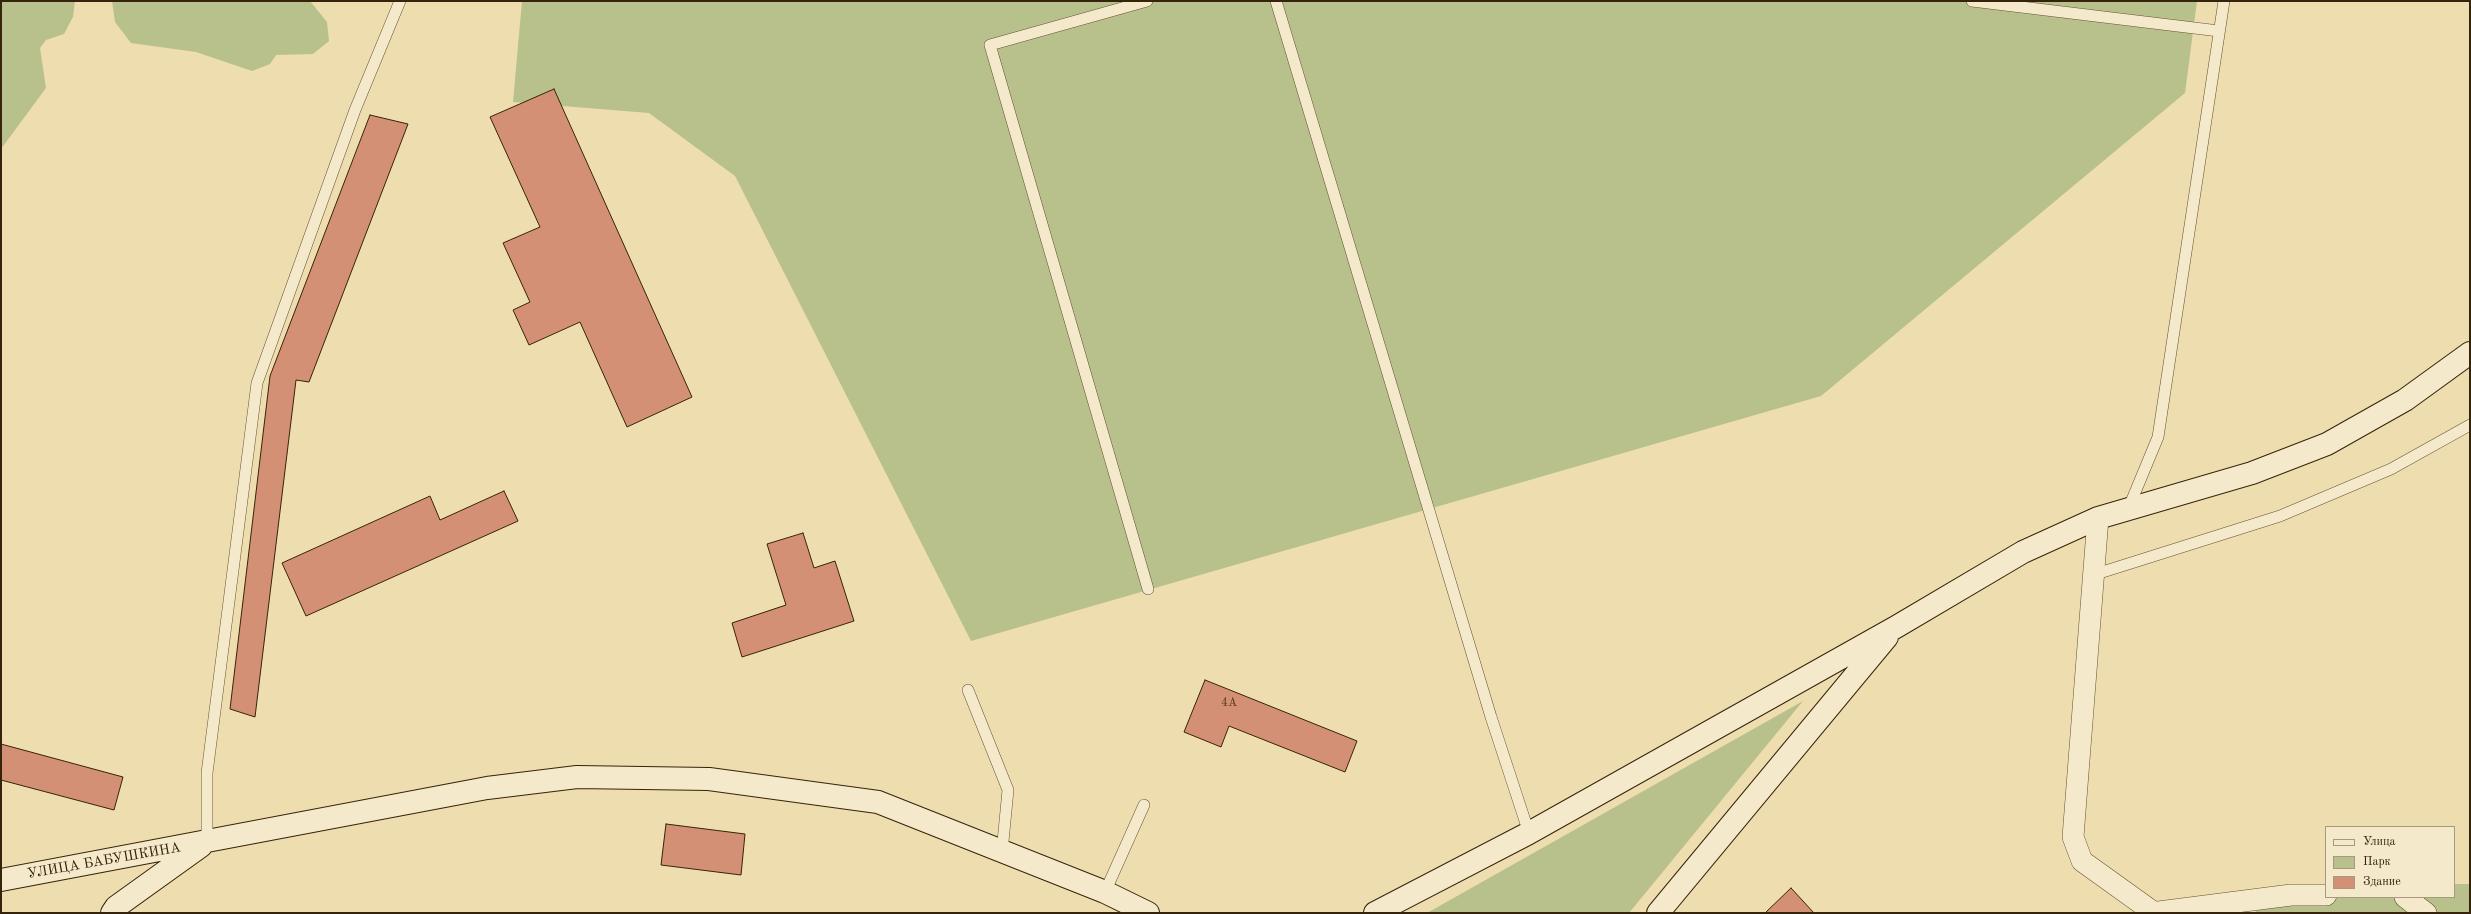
<!DOCTYPE html>
<meta charset="utf-8">
<style>
body{margin:0}
#map{position:relative;width:2471px;height:914px;overflow:hidden;background:#eeddae;font-family:"Old Standard TT",serif}
canvas{display:block}
.frame{position:absolute;inset:0;border:2px solid #36230b;pointer-events:none}
.legend{position:absolute;left:2325px;top:826px;width:130px;height:72px;box-sizing:border-box;background:#f4e9ca;border:1px solid #a89a7e;margin:0;padding:5px 7px;list-style:none;font-size:12px;color:#36230b}
.legend li{display:flex;align-items:center;gap:8px;height:20px}
.legend b{width:20px;border:1px solid #a89a7e}
</style>
<div id="map">
<canvas width="2471" height="914"></canvas>
<div class="frame"></div>
<ul class="legend">
<li><b style="height:5px;background:#f4e9ca"></b>Улица</li>
<li><b style="height:11px;background:#b8c18b"></b>Парк</li>
<li><b style="height:11px;background:#d39074"></b>Здание</li>
</ul>
</div>
<script>
const ctx = document.querySelector('canvas').getContext('2d');
ctx.lineJoin = 'round';
function fillPath(path, color) {
  ctx.fillStyle = color;
  ctx.fill(path, 'evenodd');
}
function toPath(rows) {
  const path = new Path2D();
  for (const r of rows) {
    path.moveTo(r[0], r[1]);
    for (let i = 2; i < r.length; i += 2) path.lineTo(r[i], r[i + 1]);
  }
  return path;
}
function stroke(path, color, width, dash) {
  ctx.strokeStyle = color;
  ctx.lineWidth = width;
  ctx.lineCap = dash ? 'butt' : 'round';
  ctx.setLineDash(dash || []);
  ctx.stroke(path);
}
function write(font, color, halo, rows, align = 'center') {
  ctx.font = font + ' "Old Standard TT",serif';
  ctx.lineWidth = 4;
  ctx.setLineDash([]);
  ctx.textBaseline = 'middle';
  ctx.strokeStyle = halo;
  ctx.fillStyle = color;
  for (const [text, x, y, turn = 0] of rows) {
    ctx.save();
    ctx.translate(x, y);
    ctx.rotate((+turn || 0) * Math.PI / 180);
    ctx.textAlign = isNaN(turn) ? turn : align;
    if (halo) ctx.strokeText(text, 0, 0);
    ctx.fillText(text, 0, 0);
    ctx.restore();
  }
}
fillPath(toPath([
 [1,1,75,1,73,17,64,34,46,40,40,48,46,88,1,149],
 [112,1,310,1,327,22,329,41,313,54,276,55,270,64,252,71,196,52,131,43,115,22],
 [522,1,2197,1,2185,93,1821,396,971,641,735,176,649,113,513,102],
 [1803,701,1629,913,1427,913],
 [2454,884,2470,884,2470,913,2255,913,2274,886,2326,885,2326,897,2454,897]
]), '#b8c18b');
const building = toPath([
 [554,89,692,397,627,427,580,322,529,345,513,310,530,302,503,243,540,227,490,117,554,89],
 [370,115,408,124,309,382,296,380,255,717,230,709,270,376,370,115],
 [504,491,518,521,306,616,282,563,430,496,440,520,504,491],
 [803,533,814,568,835,561,854,621,742,657,732,623,786,605,767,544,803,533],
 [1205,680,1357,741,1345,772,1229,726,1221,747,1184,732,1205,680],
 [1,744,123,777,114,810,1,780,1,744],
 [666,824,745,834,741,875,661,865,666,824],
 [1791,888,1814,913,1765,913,1791,888]
]);
fillPath(building, '#d39074');
stroke(building, '#36230b', 1);
const lane = toPath([
 [1147,1,990,45,1148,589],
 [1276,1,1491,717,1529,833],
 [1972,1,2219,31],
 [2129,507,2158,437,2224,1],
 [2093,575,2280,516,2391,469,2470,425],
 [968,690,1008,790,1002,852],
 [207,842,207,773,257,383,355,110,400,1],
 [1105,892,1144,805]
]);
const street = toPath([
 [2098,518,2073,837,2082,861,2153,912],
 [2405,897,2426,913],
 [2151,913,2291,895,2326,895]
]);
const secondary = toPath([
 [1,880,487,788,577,777,709,779,878,802,1105,892,1148,913],
 [112,913,116,907,201,846],
 [1375,913,1529,833,1896,627,2023,552,2098,518,2252,473,2327,444,2405,400,2470,353],
 [1658,913,1887,637]
]);
stroke(lane, '#645234', 12);
stroke(street, '#645234', 22);
stroke(secondary, '#36230b', 24);
stroke(lane, '#f4e9ca', 11);
stroke(street, '#f4e9ca', 21);
stroke(secondary, '#f4e9ca', 22);
write('12px', '#5d3e25', null, [
 ["4А",1229,703]
]);
write('14px', '#36230b', '#f4e9ca', [
 ["УЛИЦА БАБУШКИНА",104,861,-10]
]);
</script>
